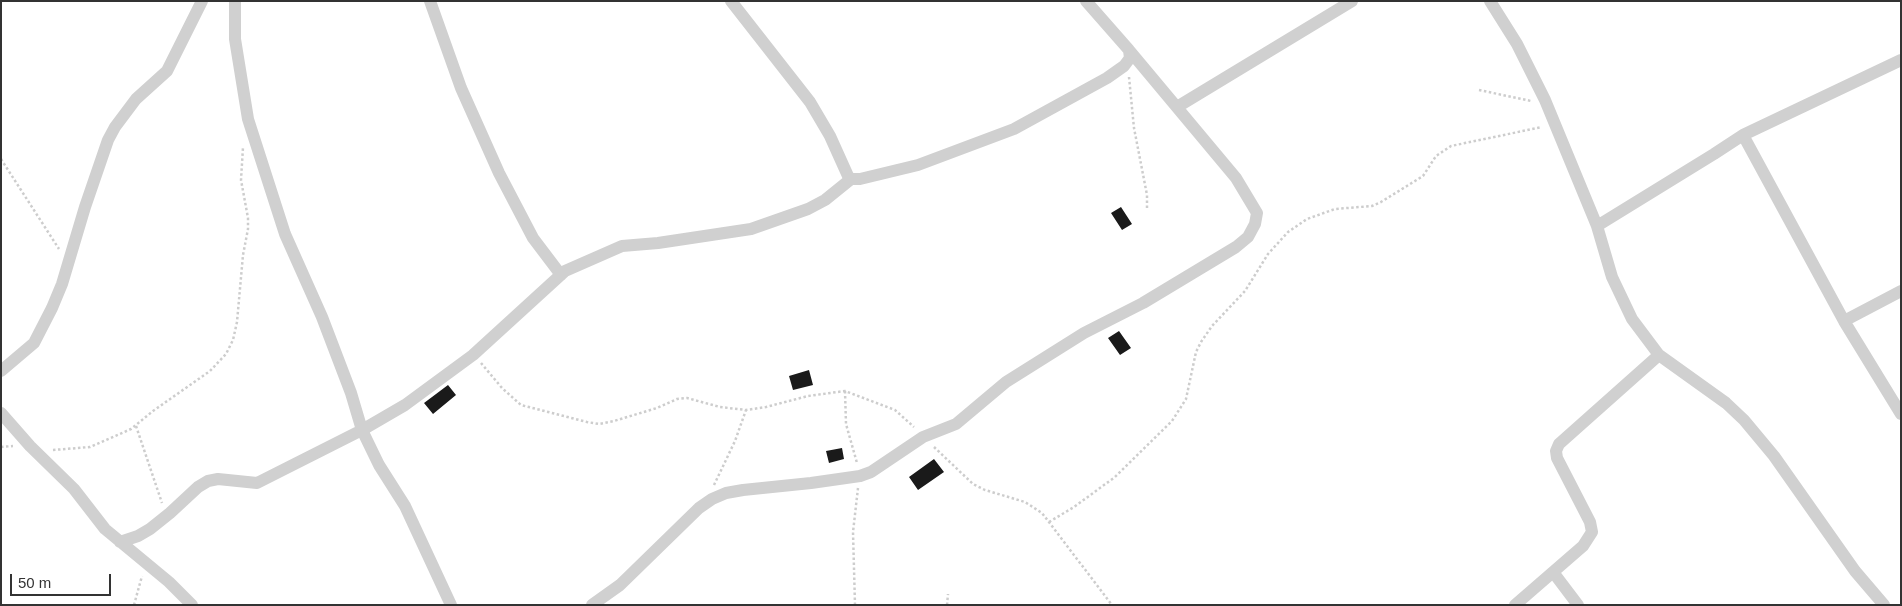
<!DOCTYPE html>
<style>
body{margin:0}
#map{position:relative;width:1902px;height:606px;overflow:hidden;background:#fff;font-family:Arial,sans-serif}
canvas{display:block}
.frame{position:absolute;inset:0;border:2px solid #333;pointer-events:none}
.scale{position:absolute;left:10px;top:574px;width:101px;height:22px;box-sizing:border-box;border:2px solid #333;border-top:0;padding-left:6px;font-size:15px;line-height:18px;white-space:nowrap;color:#333;-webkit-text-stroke:4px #fff;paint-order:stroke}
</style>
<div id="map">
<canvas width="1902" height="606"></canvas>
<div class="frame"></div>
<div class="scale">50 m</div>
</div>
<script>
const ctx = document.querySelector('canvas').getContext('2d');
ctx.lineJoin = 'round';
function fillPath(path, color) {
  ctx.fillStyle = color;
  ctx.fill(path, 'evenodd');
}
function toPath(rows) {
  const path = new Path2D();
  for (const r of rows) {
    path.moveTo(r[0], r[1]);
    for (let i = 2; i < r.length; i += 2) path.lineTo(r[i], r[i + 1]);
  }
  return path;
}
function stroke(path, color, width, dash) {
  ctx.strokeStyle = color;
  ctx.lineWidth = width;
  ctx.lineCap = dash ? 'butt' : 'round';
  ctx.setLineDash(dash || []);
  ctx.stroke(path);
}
fillPath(toPath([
 [1121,207,1132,224,1122,230,1111,213],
 [1119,331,1131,348,1120,355,1108,338],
 [809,370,813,385,793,390,789,376],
 [448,385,456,395,433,414,424,403],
 [842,448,844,459,829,463,826,451],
 [934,459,944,472,918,490,909,477]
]), '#1a1a1a');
stroke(toPath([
 [1129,77,1134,128,1147,195,1147,210],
 [1479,90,1531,101],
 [1,159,59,249],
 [481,363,502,388,521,405,587,422,599,424,614,421,657,408,677,399,687,398,720,407,746,410,766,407,808,396,845,391,895,410,914,427],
 [845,391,846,424,857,463],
 [136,426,162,503],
 [1,447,13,446],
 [934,447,973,484,985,490,1025,502,1042,513,1112,605],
 [53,450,90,447,131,429,153,411,210,371,226,354,233,340,237,322,243,255,248,229,248,218,241,180,243,147],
 [714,485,735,441,746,410],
 [1049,522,1074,507,1115,477,1172,421,1186,399,1196,352,1201,342,1212,326,1245,291,1268,254,1288,232,1307,219,1335,209,1372,206,1381,202,1423,176,1436,156,1451,146,1542,127],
 [134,605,142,576],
 [855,605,853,532,858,488],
 [947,605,948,594]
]), '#cdcdcd', 2.5, [2.5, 2.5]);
stroke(toPath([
 [235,1,235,39,248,119,285,234,322,317,351,393,362,430,379,465,405,506,451,605],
 [430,1,461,88,499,173,533,238,561,275],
 [731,1,810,102,830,136,848,176,851,179,860,179,918,165,1014,129,1107,78,1124,66,1130,58,1129,50,1086,1],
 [1490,1,1517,44,1545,100,1597,226,1612,277,1632,319,1659,355,1726,403,1744,420,1774,456,1855,571,1884,605],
 [1177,107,1352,1],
 [1743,135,1844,321,1901,414],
 [1597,226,1714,154,1743,135,1901,60],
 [1844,321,1901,291],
 [1,371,34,343,52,308,62,284,85,207,108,140,115,127,136,99,167,71,202,1],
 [1,413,30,446,74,489,105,529,169,582,192,605],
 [120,542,138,536,150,529,170,513,198,487,208,481,218,479,257,483,362,430,405,405,473,355,565,271,622,246,658,243,751,229,808,209,825,200,851,179],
 [1553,572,1578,605],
 [592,605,620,585,699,508,712,499,726,493,743,490,811,483,860,476,871,472,923,437,956,424,1006,382,1084,333,1143,303,1236,247,1248,237,1255,224,1257,213,1236,178,1129,50],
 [1515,605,1583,546,1592,532,1590,522,1557,458,1556,451,1559,444,1659,355]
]), '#d0d0d0', 12);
</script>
